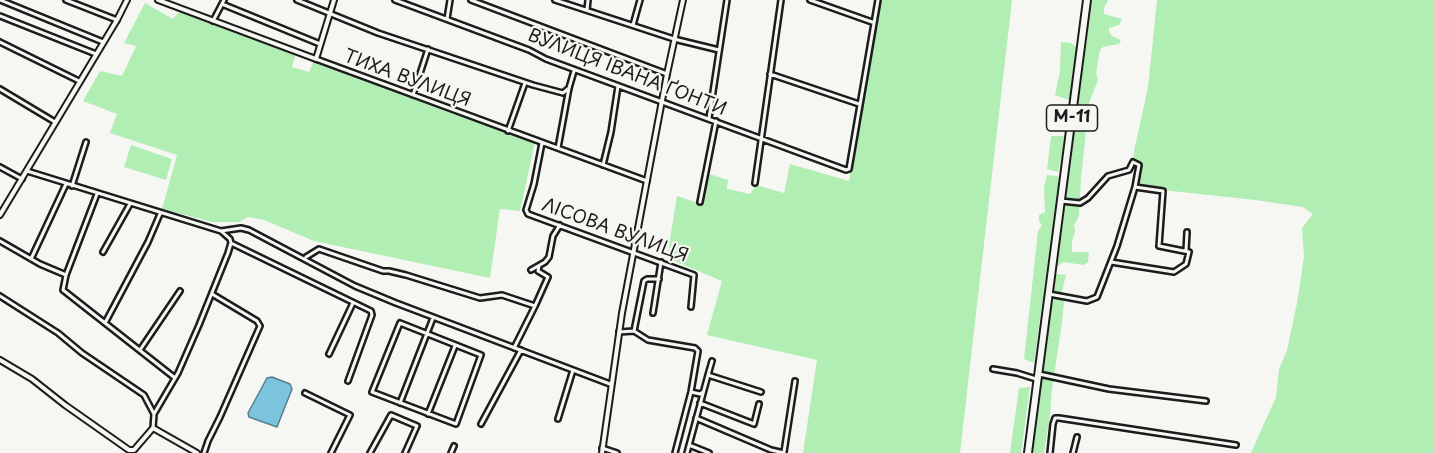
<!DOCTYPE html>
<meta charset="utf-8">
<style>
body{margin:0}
canvas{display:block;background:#f6f6f2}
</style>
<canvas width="1434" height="453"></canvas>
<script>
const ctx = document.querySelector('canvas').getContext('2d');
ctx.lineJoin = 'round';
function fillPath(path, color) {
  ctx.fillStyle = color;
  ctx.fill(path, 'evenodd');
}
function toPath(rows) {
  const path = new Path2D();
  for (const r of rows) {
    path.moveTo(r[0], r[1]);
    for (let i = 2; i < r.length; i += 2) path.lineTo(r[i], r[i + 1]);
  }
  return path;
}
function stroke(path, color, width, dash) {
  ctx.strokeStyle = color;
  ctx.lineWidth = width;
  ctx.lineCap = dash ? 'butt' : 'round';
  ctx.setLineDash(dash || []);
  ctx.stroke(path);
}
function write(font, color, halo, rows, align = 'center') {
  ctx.font = font + ' "Playpen Sans",sans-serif';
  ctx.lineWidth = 4.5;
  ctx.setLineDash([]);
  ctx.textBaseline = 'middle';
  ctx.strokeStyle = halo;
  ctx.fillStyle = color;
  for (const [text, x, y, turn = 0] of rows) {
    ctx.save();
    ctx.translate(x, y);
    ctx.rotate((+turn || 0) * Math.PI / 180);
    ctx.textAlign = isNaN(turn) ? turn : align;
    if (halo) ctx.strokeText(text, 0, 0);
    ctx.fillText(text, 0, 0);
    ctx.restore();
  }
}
fillPath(toPath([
 [877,0,1012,0,960,453,803,453,817,360,707,335,722,281,667,258,677,196,701,204,706,173,728,180,727,189,750,194,756,185,784,193,790,164,849,181],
 [1092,0,1108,0,1104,8,1104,14,1122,19,1119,25,1109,28,1109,32,1112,36,1121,40,1119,44,1103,47,1100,50,1096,73,1098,80,1089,103,1081,178,1079,216,1074,225,1075,232,1072,241,1072,252,1089,252,1088,262,1084,265,1063,262,1057,267],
 [1157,0,1434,0,1434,453,1251,453,1276,397,1279,369,1287,350,1297,303,1304,257,1302,228,1313,214,1303,207,1255,200,1135,187,1139,165,1133,162,1134,151,1148,87],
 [145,3,173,19,179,12,296,53,292,67,309,72,314,60,436,108,535,142,520,211,500,209,490,278,314,241,264,220,248,217,239,222,212,222,162,209,177,155,110,133,117,114,83,101,100,71,122,76,136,46,124,43],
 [1061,42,1071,43,1076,47,1069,100,1055,95,1060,71],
 [1051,136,1064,136,1062,154,1058,172,1047,169],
 [131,145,172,159,166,180,124,167],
 [1047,175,1057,176,1059,178,1034,363,1024,359,1038,231,1042,225,1039,221,1039,215,1045,212,1044,187],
 [1056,274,1066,275,1062,291,1064,303,1061,329,1052,389,1050,415,1044,453,1031,453],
 [1030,387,1021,453,1010,453,1019,388]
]), '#b1eeb4');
const water = toPath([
 [272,377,290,384,292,389,277,427,249,417,248,413,267,378,272,377]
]);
fillPath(water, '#7cc3dd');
stroke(water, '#568090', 1.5);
const minor = toPath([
 [0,0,103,42],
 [66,0,117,20],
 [297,0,378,33,533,85,563,93,569,88],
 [395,0,529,50,546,59,846,170,849,169,878,0],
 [471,0,667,74],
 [555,0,674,39,719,50],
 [810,0,872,22],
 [222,4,320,44],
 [587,10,588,0],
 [0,16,96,54],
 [447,19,450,0],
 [213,21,224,0],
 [633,25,640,0],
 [0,42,79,81],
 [316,59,647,181],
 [770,74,859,104],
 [0,89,55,122],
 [413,95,428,49],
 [709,118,727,0],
 [508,131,525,83],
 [542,143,534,184,526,210,528,214,694,275,691,307],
 [558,148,569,88,574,71],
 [603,165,611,132,618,86],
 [0,167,22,179],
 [27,171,221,231,230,239,231,243,228,253,199,325,178,373,154,414,153,428],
 [755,183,781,0],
 [72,186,86,142],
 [97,194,66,275,63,290,175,378],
 [1061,201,1080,203,1088,198,1108,176,1129,170,1133,162,1139,165,1135,187,1163,191,1159,246,1189,252,1186,264,1174,272,1111,262],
 [700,202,716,121],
 [221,231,241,228,249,230,355,286,396,303,610,384],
 [0,241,40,264,66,275],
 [231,243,371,311,372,315,348,381],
 [1186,251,1187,232],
 [103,252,130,204],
 [306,257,319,249,383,271,389,271,406,275,480,298,502,295,535,306,548,277,538,271,539,266],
 [31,259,66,184],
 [531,270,545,262,549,257,553,236,560,225],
 [659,279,647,279,644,281,634,331,648,340,695,348,698,351,691,392,675,453],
 [1049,294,1087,301,1097,297,1117,246,1135,187],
 [0,296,58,333,82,353,144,395,154,414],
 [653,313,661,262],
 [105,323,148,242,160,214],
 [400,323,481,355,456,424,372,392,400,323],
 [619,332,634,331],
 [514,348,535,306],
 [140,350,180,291],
 [329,354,353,303],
 [993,369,1017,373,1036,379],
 [1039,374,1109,389,1206,401],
 [708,375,712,361],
 [691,392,700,394,703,392],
 [305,393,350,415,331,453],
 [400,403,433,318],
 [700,403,754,424,759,404],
 [428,414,455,346],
 [696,418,771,450,784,453],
 [558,419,573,370],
 [481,424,521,350],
 [689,445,709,453],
 [602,448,617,453],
 [784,452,795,381],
 [204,453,208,441,220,417,260,326,257,321,212,294],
 [370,453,391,415,417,426,405,453],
 [451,453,454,446],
 [687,453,708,375,761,392],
 [1050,453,1053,424,1055,418,1059,418,1236,445],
 [1073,453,1077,437]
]);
const tertiary = toPath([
 [158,0,316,59,334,0],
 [0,215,117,20,127,0],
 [0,360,32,379,65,405,129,450,134,450,153,428,197,453],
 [602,453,622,313,667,74,683,0]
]);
const trunk = toPath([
 [1028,453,1087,0]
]);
stroke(minor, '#1c1c1c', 8);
stroke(tertiary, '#1c1c1c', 8);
stroke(trunk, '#1c1c1c', 10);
stroke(minor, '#f6f6f2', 3);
stroke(tertiary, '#f6f6f2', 4);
stroke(trunk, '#f6f6f2', 6);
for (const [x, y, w] of [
 [1072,118,51]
]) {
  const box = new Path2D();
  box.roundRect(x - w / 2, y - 13, w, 26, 4.5);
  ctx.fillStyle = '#f6f6f2';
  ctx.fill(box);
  stroke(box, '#1c1c1c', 1.5);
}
write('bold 16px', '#1c1c1c', null, [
 ["М-11",1072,118]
]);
write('18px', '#1c1c1c', '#f6f6f2', [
 ["ВУЛИЦЯ ІВАНА ҐОНТИ",627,73,21],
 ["ТИХА ВУЛИЦЯ",407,79,20],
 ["ЛІСОВА ВУЛИЦЯ",615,231,20]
]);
</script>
